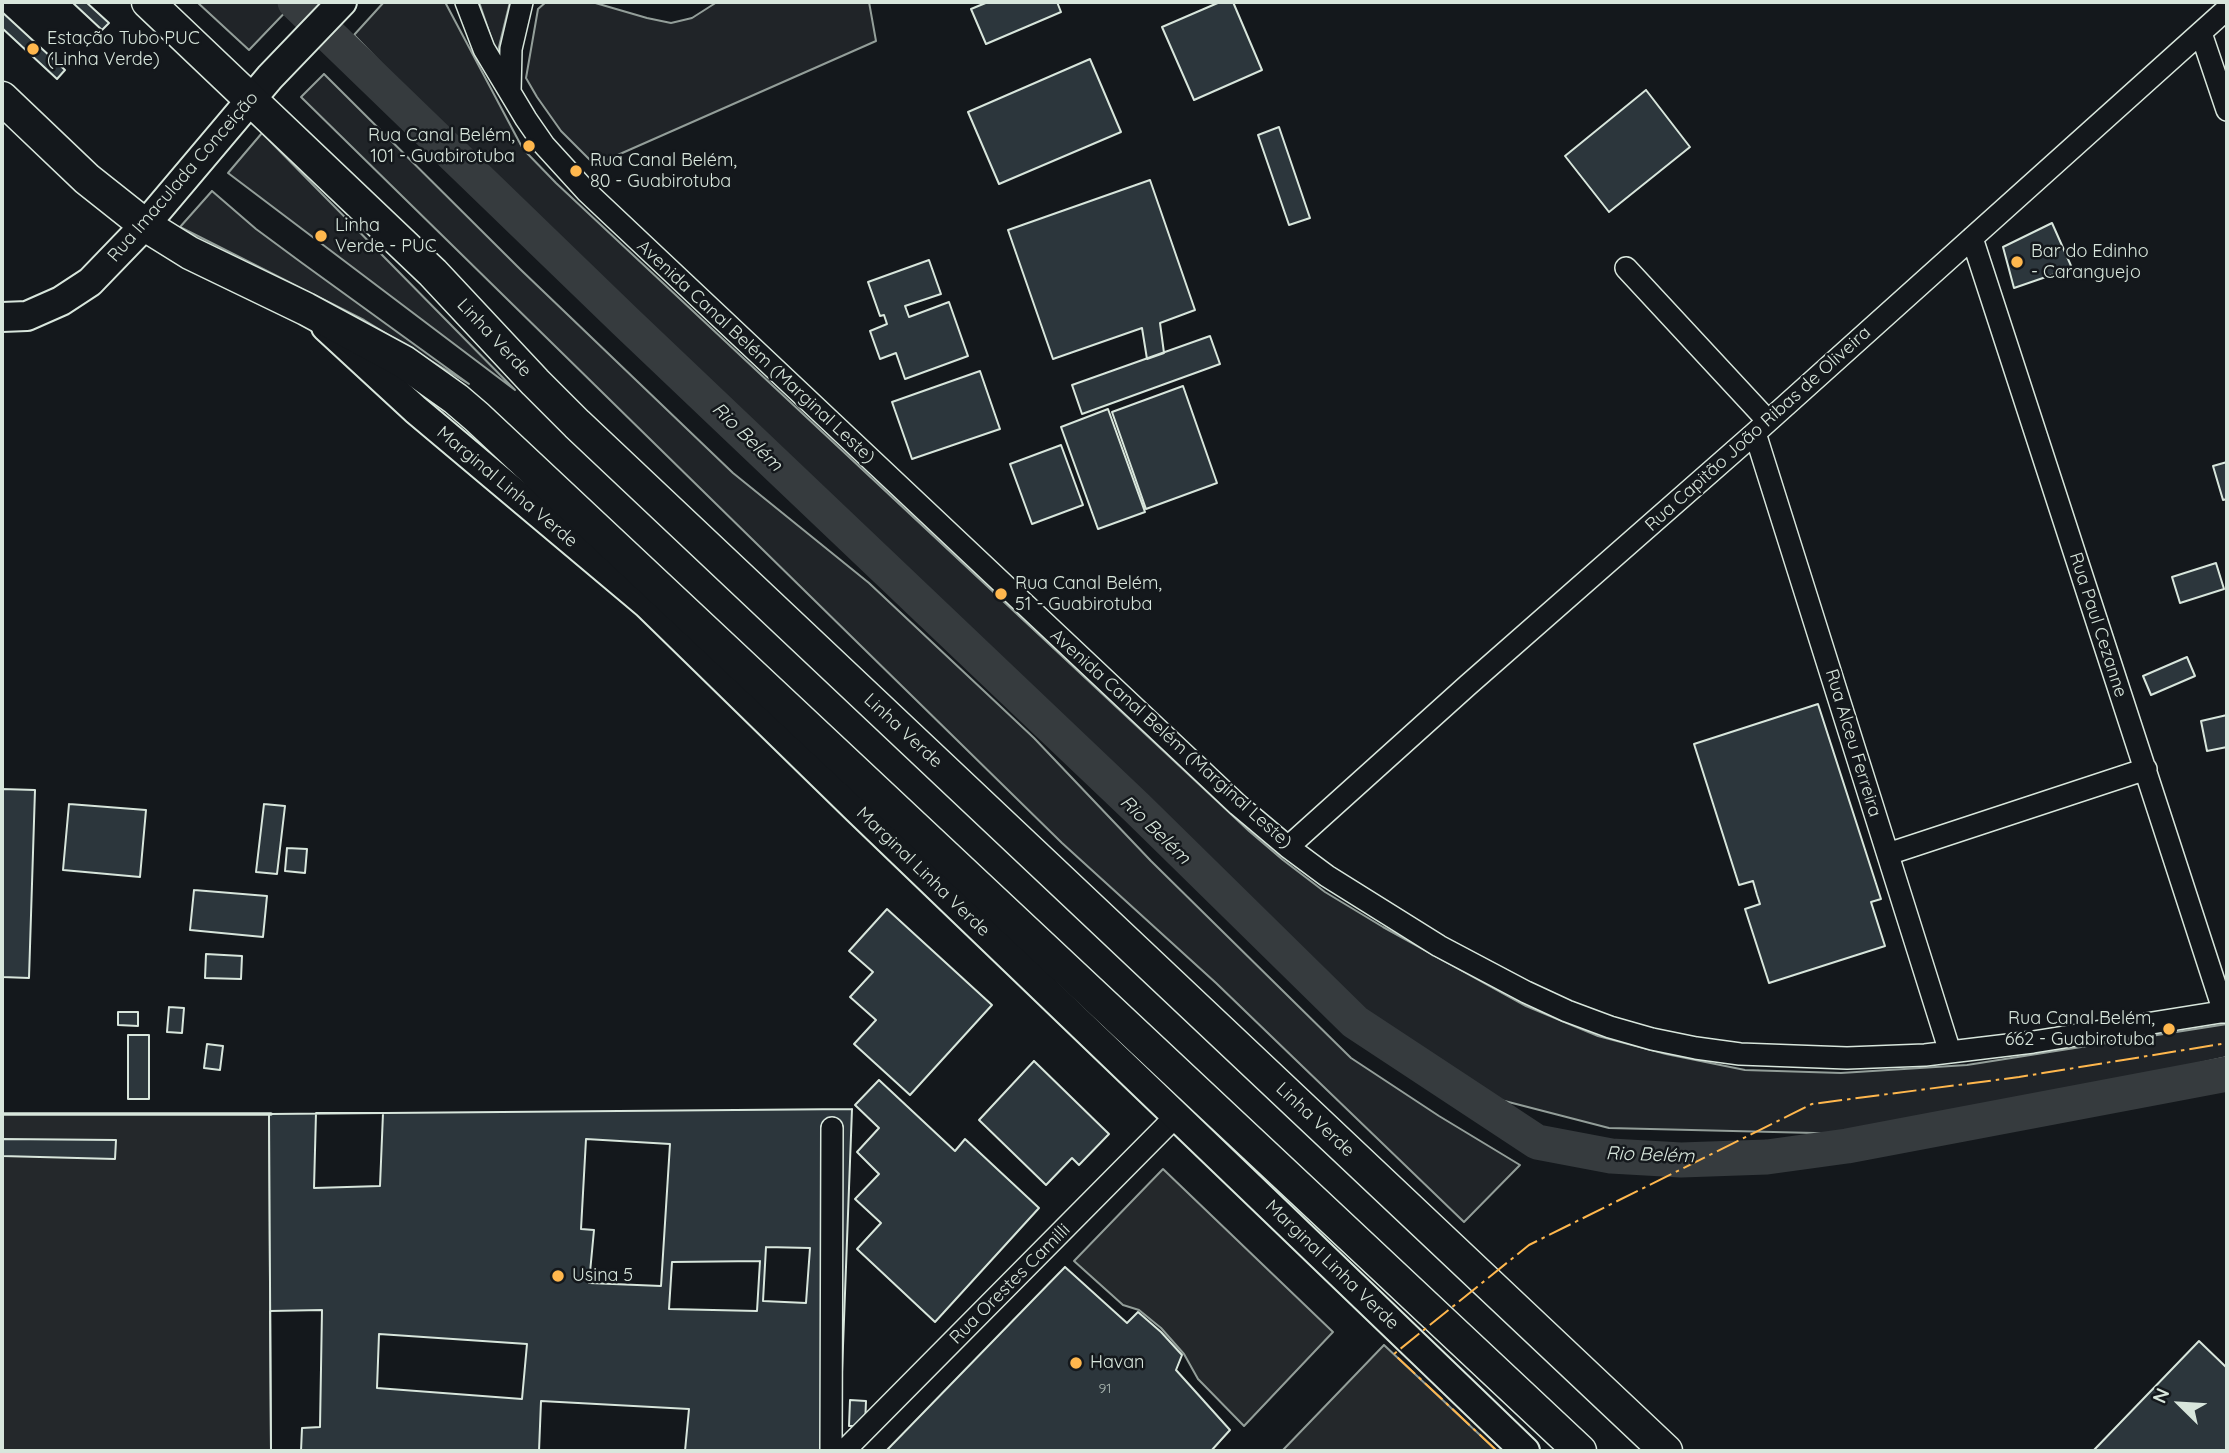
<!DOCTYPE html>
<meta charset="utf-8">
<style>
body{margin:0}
#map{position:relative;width:2229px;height:1453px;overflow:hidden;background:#14181c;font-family:Quicksand,sans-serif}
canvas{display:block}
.frame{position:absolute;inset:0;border:4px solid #d8e6dc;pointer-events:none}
.north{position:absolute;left:2145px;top:1369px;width:70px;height:70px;-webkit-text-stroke:5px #14181c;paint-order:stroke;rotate:294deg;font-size:19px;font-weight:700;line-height:28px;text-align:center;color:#d8e6dc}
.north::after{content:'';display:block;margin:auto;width:24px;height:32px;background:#d8e6dc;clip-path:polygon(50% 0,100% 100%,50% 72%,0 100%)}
</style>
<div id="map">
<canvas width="2229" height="1453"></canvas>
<div class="frame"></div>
<div class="north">N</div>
</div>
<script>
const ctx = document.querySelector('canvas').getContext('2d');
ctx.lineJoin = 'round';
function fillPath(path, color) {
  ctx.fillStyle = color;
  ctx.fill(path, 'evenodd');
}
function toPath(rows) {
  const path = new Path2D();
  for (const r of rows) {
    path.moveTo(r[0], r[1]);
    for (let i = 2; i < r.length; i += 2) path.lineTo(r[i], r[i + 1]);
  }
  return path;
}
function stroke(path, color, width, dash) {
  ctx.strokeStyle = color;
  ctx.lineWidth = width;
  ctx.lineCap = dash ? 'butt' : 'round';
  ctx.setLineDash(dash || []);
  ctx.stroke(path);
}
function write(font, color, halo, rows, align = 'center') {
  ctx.font = font + ' Quicksand,sans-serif';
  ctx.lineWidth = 5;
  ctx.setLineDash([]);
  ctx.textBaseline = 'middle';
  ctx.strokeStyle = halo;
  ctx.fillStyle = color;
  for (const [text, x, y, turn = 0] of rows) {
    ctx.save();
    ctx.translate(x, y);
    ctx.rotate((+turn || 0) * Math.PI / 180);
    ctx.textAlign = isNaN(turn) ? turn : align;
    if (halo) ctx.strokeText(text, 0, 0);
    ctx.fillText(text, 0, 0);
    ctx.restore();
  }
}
const green = toPath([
 [197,2,295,2,249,50,197,2],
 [384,2,445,2,523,149,556,183,1249,831,1283,860,1325,892,1383,927,1526,1006,1598,1036,1666,1054,1745,1070,1841,1073,1967,1065,2227,1024,2227,1057,2032,1100,1856,1134,1609,1128,1493,1098,1362,1015,1182,840,524,212,354,35,384,2],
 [479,2,510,2,497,55,479,2],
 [546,2,592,2,647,18,671,23,692,18,717,2,869,2,876,41,595,165,561,131,537,97,526,78,538,9,546,2],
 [324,74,520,269,733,473,869,583,1034,738,1151,861,1351,1058,1439,1116,1520,1165,1464,1222,1216,983,1062,843,301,97,324,74],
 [262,133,515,390,228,173,262,133],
 [212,191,256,229,302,263,469,384,364,320,180,227,212,191]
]);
fillPath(green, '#202428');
stroke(green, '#939e99', 2);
const parking = toPath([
 [2,1114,269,1114,271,1451,2,1451,2,1114],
 [1163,1169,1333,1332,1244,1426,1198,1379,1184,1354,1161,1328,1139,1310,1123,1305,1074,1261,1163,1169],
 [1384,1345,1497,1451,1282,1451,1384,1345]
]);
fillPath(parking, '#24282b');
stroke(parking, '#939e99', 2);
stroke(toPath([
 [295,2,625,321,1137,808,1355,1022,1537,1142,1611,1156,1681,1160,1767,1157,1847,1146,2227,1074]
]), '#363b3e', 35);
const building = toPath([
 [72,2,86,2,109,23,102,30,72,2],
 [988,2,1057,2,1061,12,986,44,971,9,988,2],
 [1220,2,1233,2,1262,70,1194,100,1162,27,1220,2],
 [2,12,65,70,57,79,2,28,2,12],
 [1090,59,1121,132,999,184,968,112,1090,59],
 [1646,90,1690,147,1609,212,1565,156,1646,90],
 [1279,127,1310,218,1289,225,1258,135,1279,127],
 [1150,180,1195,310,1160,323,1164,353,1147,359,1142,328,1053,359,1008,230,1150,180],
 [2052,223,2072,268,2014,288,2003,247,2052,223],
 [929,260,941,294,905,306,909,317,949,302,968,356,905,379,896,353,880,359,870,331,887,324,884,315,880,316,868,282,929,260],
 [1210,336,1220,364,1082,414,1072,385,1210,336],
 [980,371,1000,429,912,459,892,402,980,371],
 [1183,386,1217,483,1146,509,1112,412,1183,386],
 [1108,409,1145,512,1098,529,1061,427,1108,409],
 [1061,445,1083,505,1032,524,1010,464,1061,445],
 [2227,462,2227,499,2223,500,2213,466,2227,462],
 [2216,563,2224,589,2180,603,2172,577,2216,563],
 [2187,657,2195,676,2151,695,2143,676,2187,657],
 [1818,704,1881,899,1871,902,1885,946,1769,983,1745,909,1760,904,1757,895,1753,881,1739,885,1694,744,1818,704],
 [2227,715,2227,747,2207,751,2201,721,2227,715],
 [2,789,35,790,29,978,2,977,2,789],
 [69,804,146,810,140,877,63,870,69,804],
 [264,804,285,806,277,874,256,872,264,804],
 [287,848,307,849,305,873,285,871,287,848],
 [194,890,267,896,263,937,190,930,194,890],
 [887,909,992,1005,910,1095,854,1044,876,1020,850,997,873,972,849,951,887,909],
 [206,954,242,956,241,979,205,978,206,954],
 [169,1007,184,1008,182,1033,167,1032,169,1007],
 [118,1012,138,1012,138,1026,118,1025,118,1012],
 [128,1035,149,1035,149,1099,128,1099,128,1035],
 [207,1044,223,1046,220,1070,204,1068,207,1044],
 [1034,1061,1109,1134,1079,1165,1072,1158,1046,1185,979,1120,1034,1061],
 [879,1080,955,1151,965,1139,1039,1208,935,1322,857,1249,881,1223,855,1199,879,1174,857,1152,879,1128,855,1105,879,1080],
 [852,1109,839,1451,271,1451,269,1114,852,1109],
 [316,1113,383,1113,380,1186,314,1188,316,1113],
 [2,1139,116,1140,115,1159,2,1156,2,1139],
 [586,1139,670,1144,661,1286,589,1283,594,1230,581,1229,586,1139],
 [766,1247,810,1248,806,1303,763,1301,766,1247],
 [760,1261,757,1311,669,1309,672,1262,760,1261],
 [1065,1267,1127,1323,1138,1312,1161,1332,1182,1355,1176,1370,1230,1430,1211,1451,886,1451,1065,1267],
 [322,1310,320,1427,302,1428,301,1451,271,1451,270,1311,322,1310],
 [379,1334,527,1344,522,1399,377,1388,379,1334],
 [2199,1341,2227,1368,2227,1451,2093,1451,2199,1341],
 [850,1400,866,1401,865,1426,849,1426,850,1400],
 [541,1401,689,1409,685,1451,539,1451,541,1401]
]);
fillPath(building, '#2c363c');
stroke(building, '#d8e6dc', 2);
const minor = toPath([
 [466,2,484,49,526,119,544,145,586,191,1238,805,1288,847,1327,876,1439,946,1526,992,1567,1011,1610,1027,1652,1039,1696,1048,1740,1054,1847,1058,1925,1055,2033,1042,2227,1011],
 [2201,33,2227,110],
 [510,92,511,49,522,2],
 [1972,238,2224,1012],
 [1626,268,1768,421],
 [1755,433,1950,1052],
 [1288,847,1468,685,1755,433,2227,9],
 [1888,854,2146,769],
 [831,1451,832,1128],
 [844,1451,1176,1116]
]);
const major = toPath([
 [2,317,27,316,61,301,90,282,145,225,270,77,342,2],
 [326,327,416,410,647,604,857,809,1525,1451]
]);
const highway = toPath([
 [148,2,433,273,535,382,577,424,1666,1451],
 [2,98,87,179,145,225,190,253,306,309,404,362,456,399,477,417,1580,1451]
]);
stroke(minor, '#d8e6dc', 24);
stroke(major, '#d8e6dc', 32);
stroke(highway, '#d8e6dc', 35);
stroke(minor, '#14181c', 21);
stroke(major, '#14181c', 28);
stroke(highway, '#14181c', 32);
stroke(toPath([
 [2,1114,271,1114]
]), '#d8e6dc', 3.5);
stroke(toPath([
 [1497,1451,1394,1354,1529,1245,1812,1104,2019,1077,2227,1043]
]), '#ffb74d', 2, [24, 5, 3.5, 5]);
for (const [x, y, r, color] of [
 [33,49,7,"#ffb74d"],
 [529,146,7,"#ffb74d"],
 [576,171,7,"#ffb74d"],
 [321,236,7,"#ffb74d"],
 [2017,262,7,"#ffb74d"],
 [1001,594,7,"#ffb74d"],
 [2169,1029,7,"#ffb74d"],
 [558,1276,7,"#ffb74d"],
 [1076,1363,7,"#ffb74d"]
]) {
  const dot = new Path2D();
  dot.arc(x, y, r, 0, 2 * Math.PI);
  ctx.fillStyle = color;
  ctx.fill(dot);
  stroke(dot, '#14181c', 2.5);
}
write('14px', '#adbab4', null, [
 ["91",1105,1389]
]);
write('18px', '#d8e6dc', '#14181c', [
 ["Estação Tubo PUC",47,39],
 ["(Linha Verde)",47,60],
 ["Rua Canal Belém,",515,136,"right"],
 ["101 - Guabirotuba",515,157,"right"],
 ["Rua Canal Belém,",590,161],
 ["80 - Guabirotuba",590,182],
 ["Linha",335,226],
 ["Verde - PUC",335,247],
 ["Bar do Edinho",2031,252],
 ["- Caranguejo",2031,273],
 ["Rua Canal Belém,",1015,584],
 ["51 - Guabirotuba",1015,605],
 ["Rua Canal Belém,",2155,1019,"right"],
 ["662 - Guabirotuba",2155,1040,"right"],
 ["Usina 5",572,1276],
 ["Havan",1090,1363]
], 'left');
write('18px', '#d8e6dc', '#14181c', [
 ["Rua Imaculada Conceição",183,177,-49],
 ["Linha Verde",494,338,47],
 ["Avenida Canal Belém (Marginal Leste)",756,352,43],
 ["Rua Capitão João Ribas de Oliveira",1758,429,-42],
 ["Marginal Linha Verde",507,487,40],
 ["Rua Paul Cezanne",2098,625,72],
 ["Linha Verde",903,731,43],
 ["Avenida Canal Belém (Marginal Leste)",1171,739,42],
 ["Rua Alceu Ferreira",1853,743,73],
 ["Marginal Linha Verde",923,872,44],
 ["Linha Verde",1315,1120,43],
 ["Marginal Linha Verde",1332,1265,44],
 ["Rua Orestes Camilli",1010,1284,-45]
]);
write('italic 19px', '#d8e6dc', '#14181c', [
 ["Rio Belém",747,437,44],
 ["Rio Belém",1155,830,44],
 ["Rio Belém",1650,1155,2]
]);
</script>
